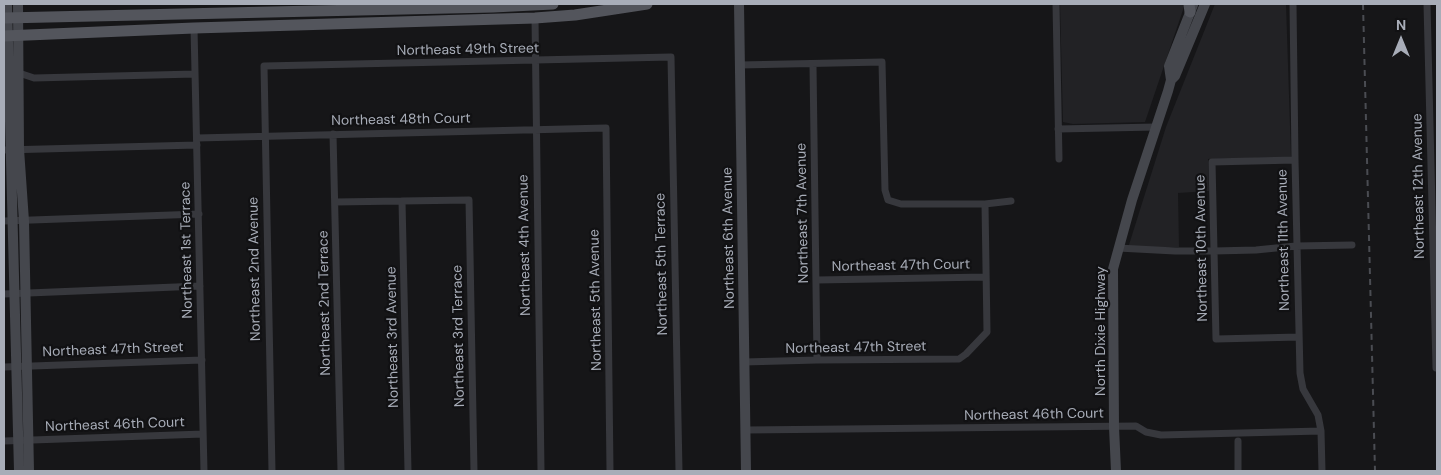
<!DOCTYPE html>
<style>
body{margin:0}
#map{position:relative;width:1441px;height:475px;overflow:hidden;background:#161618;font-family:"DM Sans",sans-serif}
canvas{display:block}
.frame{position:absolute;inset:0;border:5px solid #a8adb8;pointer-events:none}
.north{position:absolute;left:1376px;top:15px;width:50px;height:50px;-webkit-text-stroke:4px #111113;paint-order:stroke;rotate:0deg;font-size:14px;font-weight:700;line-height:20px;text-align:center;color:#a8adb8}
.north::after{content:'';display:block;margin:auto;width:18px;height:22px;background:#a8adb8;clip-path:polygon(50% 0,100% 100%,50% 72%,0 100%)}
</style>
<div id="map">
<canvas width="1441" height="475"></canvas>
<div class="frame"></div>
<div class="north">N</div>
</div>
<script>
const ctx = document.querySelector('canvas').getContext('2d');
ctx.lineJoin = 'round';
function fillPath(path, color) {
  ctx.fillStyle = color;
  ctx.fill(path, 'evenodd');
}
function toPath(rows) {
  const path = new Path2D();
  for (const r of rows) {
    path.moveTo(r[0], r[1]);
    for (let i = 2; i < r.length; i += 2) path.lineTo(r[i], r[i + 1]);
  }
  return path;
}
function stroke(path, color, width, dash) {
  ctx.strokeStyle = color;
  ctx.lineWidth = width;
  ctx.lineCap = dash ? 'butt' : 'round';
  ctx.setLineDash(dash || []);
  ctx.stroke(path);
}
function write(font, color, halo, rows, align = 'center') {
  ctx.font = font + ' "DM Sans",sans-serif';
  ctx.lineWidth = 4.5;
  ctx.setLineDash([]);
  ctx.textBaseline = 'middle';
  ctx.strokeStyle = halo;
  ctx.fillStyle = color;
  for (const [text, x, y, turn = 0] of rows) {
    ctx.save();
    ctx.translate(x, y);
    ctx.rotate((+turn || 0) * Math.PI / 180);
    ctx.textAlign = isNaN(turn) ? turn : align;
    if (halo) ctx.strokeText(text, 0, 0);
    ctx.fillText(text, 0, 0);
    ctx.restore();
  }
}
fillPath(toPath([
 [1060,4,1185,4,1145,122,1073,124,1063,122],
 [1215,4,1286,4,1291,157,1208,159,1209,191,1178,193,1179,247,1128,248,1166,127]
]), '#222225');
stroke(toPath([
 [1056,4,1059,159],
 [1293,4,1295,160,1300,373,1303,389,1318,415,1321,431,1322,471],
 [1427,4,1436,368,1437,367],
 [535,18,541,471],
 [194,28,204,471],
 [740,65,882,62,885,190,888,200,901,204,985,204,1011,201],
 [813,65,817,360],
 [19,73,34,78,195,74],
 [1058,129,1156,127],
 [333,134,341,471],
 [197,138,606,128,610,471],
 [4,150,197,145],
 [1295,160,1212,162,1216,339,1299,337],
 [402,201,408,471],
 [335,202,469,200,474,471],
 [4,221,199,214],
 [1118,248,1175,251,1214,251,1256,250,1296,246,1352,245],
 [817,280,986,277],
 [4,294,200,286],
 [744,362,817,360,959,359,966,354,987,332,985,204],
 [4,367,202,360],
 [746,430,1136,426,1146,432,1161,435,1321,431],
 [4,441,203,434],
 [1238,441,1238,471],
 [272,471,264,66,671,57,679,471]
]), '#37383d', 7);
stroke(toPath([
 [7,4,19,471],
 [18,4,19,149,24,221,29,471],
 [739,4,746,471],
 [1171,80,1175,76,1205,4],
 [1116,471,1114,427,1113,269,1132,200,1168,91,1171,80,1169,66,1193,5]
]), '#45474d', 10);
stroke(toPath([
 [1189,4,1190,12],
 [4,18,493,7,553,4],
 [4,36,194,28,535,18,575,15,647,4]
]), '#53555c', 11);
stroke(toPath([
 [1363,4,1375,471]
]), '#4a4c52', 2, [6, 5]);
write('14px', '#a8adb8', '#111113', [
 ["Northeast 49th Street",468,50,-1],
 ["Northeast 48th Court",401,120,-1],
 ["Northeast 12th Avenue",1419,186,-91],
 ["Northeast 7th Avenue",803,213,-91],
 ["Northeast 6th Avenue",729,238,-91],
 ["Northeast 11th Avenue",1284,240,-91],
 ["Northeast 4th Avenue",525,245,-91],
 ["Northeast 10th Avenue",1202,248,-91],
 ["Northeast 1st Terrace",187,250,-91],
 ["Northeast 5th Terrace",662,264,-91],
 ["Northeast 47th Court",901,266,-1],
 ["Northeast 2nd Avenue",255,269,-91],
 ["Northeast 5th Avenue",596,300,-91],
 ["Northeast 2nd Terrace",325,303,-91],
 ["North Dixie Highway",1101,331,-90],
 ["Northeast 3rd Terrace",459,336,-91],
 ["Northeast 3rd Avenue",393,337,-91],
 ["Northeast 47th Street",856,348,-1],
 ["Northeast 47th Street",113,350,-2],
 ["Northeast 46th Court",1034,415,-1],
 ["Northeast 46th Court",115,425,-2]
]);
</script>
